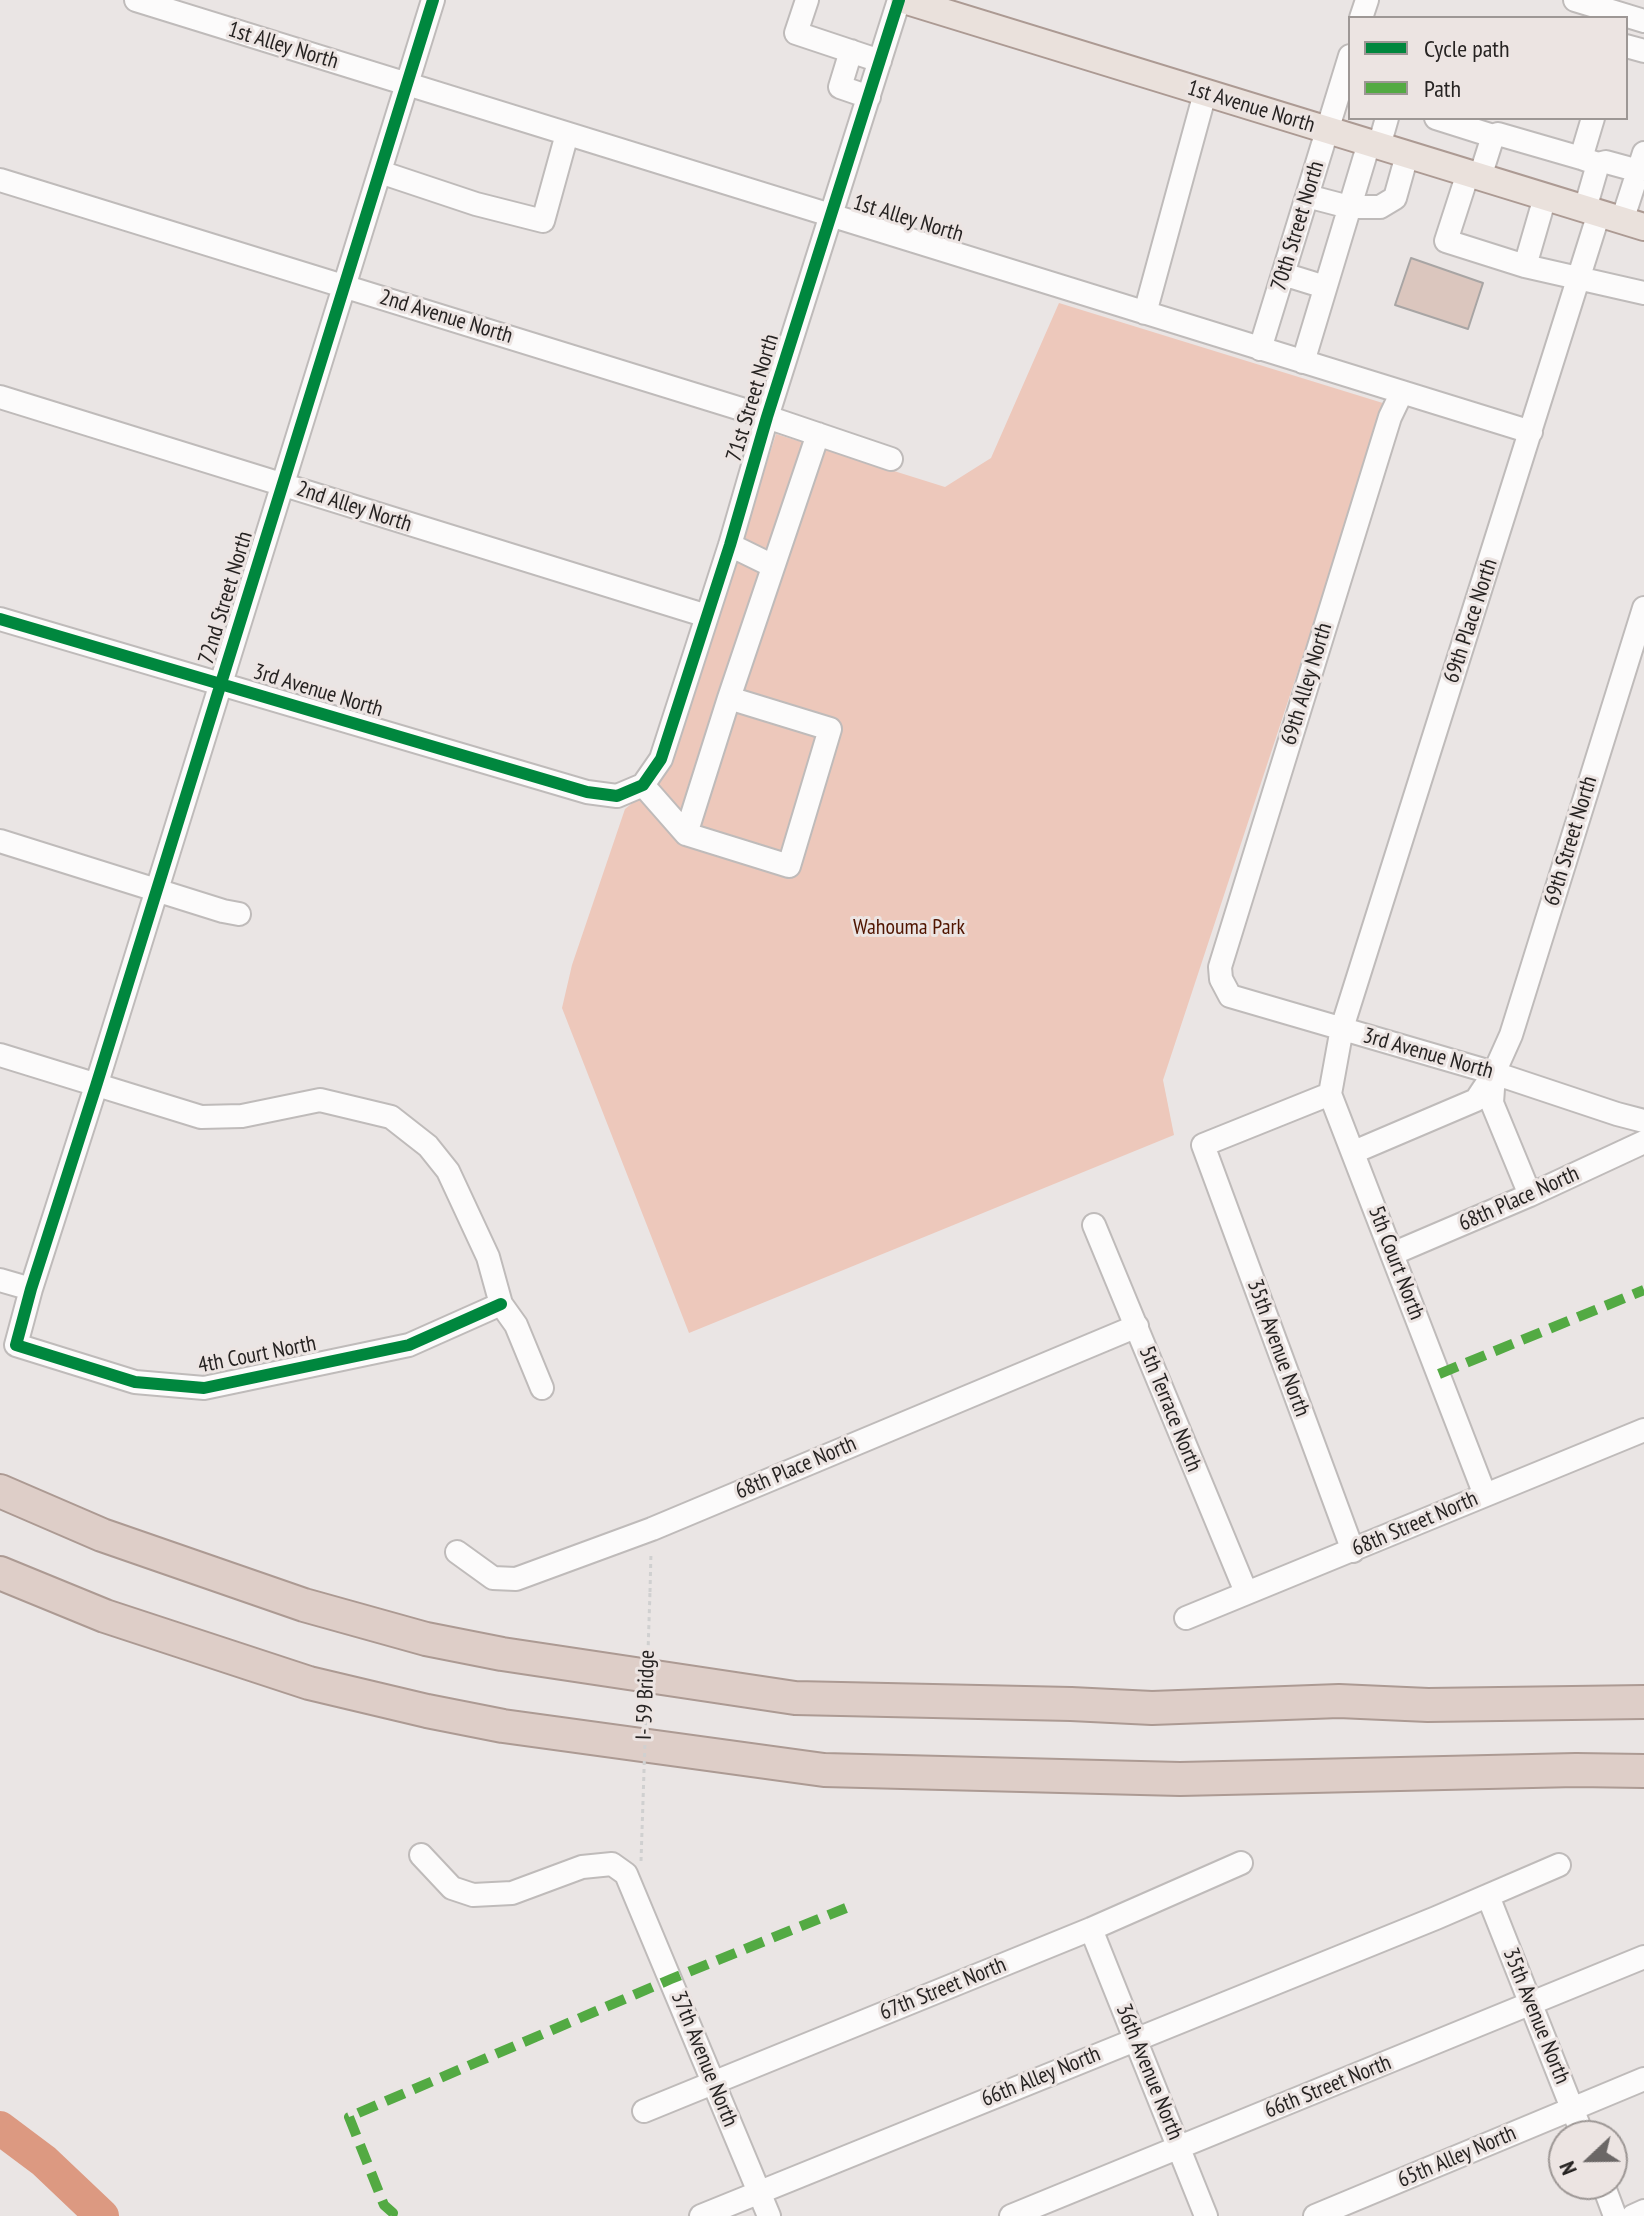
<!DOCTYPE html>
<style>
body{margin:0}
#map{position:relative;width:1644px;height:2216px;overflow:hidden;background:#eae5e4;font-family:"PT Sans Narrow",sans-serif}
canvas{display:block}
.legend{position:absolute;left:1348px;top:16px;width:280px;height:104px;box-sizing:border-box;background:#ece4e2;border:2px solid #9d9795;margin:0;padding:10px 14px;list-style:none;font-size:24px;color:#262322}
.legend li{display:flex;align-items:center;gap:16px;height:40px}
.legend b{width:40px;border:2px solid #9d9795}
.north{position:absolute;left:1548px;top:2120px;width:80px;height:80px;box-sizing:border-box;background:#ece4e2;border:2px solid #9d9795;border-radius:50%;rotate:248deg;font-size:22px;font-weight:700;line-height:32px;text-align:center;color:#262322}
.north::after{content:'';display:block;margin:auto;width:28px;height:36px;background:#6b6766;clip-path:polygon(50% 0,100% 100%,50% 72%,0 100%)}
</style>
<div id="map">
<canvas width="1644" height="2216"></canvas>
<ul class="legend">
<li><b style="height:10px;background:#00873e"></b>Cycle path</li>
<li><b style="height:10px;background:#53aa43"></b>Path</li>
</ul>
<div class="north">N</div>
</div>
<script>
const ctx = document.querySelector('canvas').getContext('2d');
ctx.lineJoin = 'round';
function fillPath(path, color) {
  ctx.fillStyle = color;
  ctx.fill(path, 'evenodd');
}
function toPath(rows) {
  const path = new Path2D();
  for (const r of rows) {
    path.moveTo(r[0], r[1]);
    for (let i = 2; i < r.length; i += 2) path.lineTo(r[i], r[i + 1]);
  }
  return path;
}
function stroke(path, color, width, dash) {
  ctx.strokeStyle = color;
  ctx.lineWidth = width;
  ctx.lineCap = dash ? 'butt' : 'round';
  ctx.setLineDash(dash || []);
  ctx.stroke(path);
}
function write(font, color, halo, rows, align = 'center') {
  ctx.font = font + ' "PT Sans Narrow",sans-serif';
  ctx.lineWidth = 6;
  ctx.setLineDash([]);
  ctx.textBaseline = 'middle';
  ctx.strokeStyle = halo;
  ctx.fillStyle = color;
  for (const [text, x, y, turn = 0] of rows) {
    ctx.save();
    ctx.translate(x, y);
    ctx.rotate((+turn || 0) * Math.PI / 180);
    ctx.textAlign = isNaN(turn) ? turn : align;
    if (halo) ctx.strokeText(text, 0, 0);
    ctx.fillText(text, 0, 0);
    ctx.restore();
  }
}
fillPath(toPath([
 [1059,303,1386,404,1163,1080,1174,1135,689,1333,562,1008,572,965,625,809,657,783,671,764,776,434,945,487,991,458]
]), '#edc8bb');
stroke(toPath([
 [0,2128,44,2161,102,2216]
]), '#dc9981', 34);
const building = toPath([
 [1411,258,1483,283,1468,329,1395,305,1411,258]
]);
fillPath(building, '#dbc6be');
stroke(building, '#a8a5a4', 2);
const minor = toPath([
 [136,0,1531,432],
 [433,0,96,1086,31,1289,16,1345,135,1382,204,1388,409,1345,501,1304],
 [807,0,796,33,880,61],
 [1575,0,1644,21],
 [1361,18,1367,0],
 [1626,46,1644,51],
 [851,51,840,87,869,97],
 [1436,118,1493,136],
 [1379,146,1387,118],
 [1598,164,1606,162,1639,171],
 [380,172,476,204,543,221,567,134],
 [1468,173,1446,241,1525,266,1644,293],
 [1480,177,1493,136,1498,134,1581,158],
 [0,180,767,417,891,459],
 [1307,196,1349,207,1380,207,1395,198,1407,155],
 [1585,209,1598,164,1581,158,1593,118],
 [1622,221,1644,153],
 [1525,266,1545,197],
 [1283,274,1325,287],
 [1145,313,1205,93],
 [1260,349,1350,56],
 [1303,362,1369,143],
 [1402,392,1390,417,1220,967,1221,979,1230,996,1494,1073,1617,1114,1644,1121],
 [0,397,707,616],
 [730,545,773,566],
 [0,619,587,792,617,796,643,785,661,759,730,545,767,417,899,0],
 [729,698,830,729,789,866,686,834,729,698,818,434],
 [643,785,686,834],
 [0,841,223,911,239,914],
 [0,1055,201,1117,242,1116,320,1100,391,1117,428,1146,448,1171,488,1257,501,1304,516,1325,542,1388],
 [1494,1074,1492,1103,1530,1195],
 [1330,1094,1203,1145,1353,1551],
 [1354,1152,1476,1100,1494,1073,1511,1035,1644,608],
 [1094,1225,1246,1592],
 [1392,1254,1530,1195,1644,1142],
 [0,1280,31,1289],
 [1485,1495,1330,1094,1342,1028,1599,213],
 [457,1552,493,1578,516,1579,652,1529,1137,1326],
 [1186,1618,1644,1430],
 [421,1855,452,1888,473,1895,512,1893,582,1867,612,1864,626,1874,769,2216],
 [1488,1896,1583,2136],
 [1091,1929,1206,2216],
 [644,2111,1091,1929,1241,1863],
 [1603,2184,1615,2216],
 [701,2216,1436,1918,1559,1865],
 [1011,2216,1644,1957],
 [1315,2216,1644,2079],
 [1633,2216,1644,2211]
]);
const major = toPath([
 [904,0,1644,227]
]);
const highway = toPath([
 [0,1491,102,1535,304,1605,426,1639,502,1654,795,1698,1071,1704,1152,1708,1339,1701,1428,1705,1644,1702],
 [0,1573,105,1616,309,1683,427,1711,503,1726,824,1770,1180,1779,1576,1770,1644,1771]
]);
stroke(minor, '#bfbbba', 26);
stroke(major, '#ac9a93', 30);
stroke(highway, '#ac9a93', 36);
stroke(toPath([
 [650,1592,651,1552]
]), '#d0d0d0', 3, [4, 4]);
stroke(minor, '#fcfbfb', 22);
stroke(major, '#eae1dc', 26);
stroke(highway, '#decec8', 32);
stroke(toPath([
 [641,1861,650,1592]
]), '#d0d0d0', 3, [4, 4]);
stroke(toPath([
 [1439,1374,1644,1290],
 [392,2216,393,2213,384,2205,349,2117,671,1979,846,1908]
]), '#53aa43', 10, [20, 10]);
stroke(toPath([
 [433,0,96,1086,31,1289,16,1345,135,1382,204,1388,409,1345,501,1304],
 [0,619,587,792,617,796,643,785,661,759,730,545,767,417,899,0]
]), '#00873e', 12);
write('22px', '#262322', '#ece4e2', [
 ["1st Alley North",283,46,17],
 ["1st Avenue North",1251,107,17],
 ["1st Alley North",908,219,17],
 ["70th Street North",1298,226,-73],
 ["2nd Avenue North",446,317,17],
 ["71st Street North",753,398,-73],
 ["2nd Alley North",354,507,18],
 ["72nd Street North",226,598,-73],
 ["69th Place North",1471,621,-72],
 ["69th Alley North",1307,684,-73],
 ["3rd Avenue North",318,691,17],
 ["69th Street North",1571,841,-73],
 ["3rd Avenue North",1428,1054,16],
 ["68th Place North",1519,1199,-24],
 ["5th Court North",1396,1263,69],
 ["35th Avenue North",1278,1348,70],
 ["4th Court North",257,1355,-11],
 ["5th Terrace North",1170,1409,68],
 ["68th Place North",796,1468,-23],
 ["68th Street North",1415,1524,-23],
 ["I- 59 Bridge",646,1695,-88],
 ["67th Street North",943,1989,-22],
 ["35th Avenue North",1536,2016,68],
 ["37th Avenue North",704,2059,68],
 ["36th Avenue North",1149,2072,68],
 ["66th Alley North",1041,2077,-22],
 ["66th Street North",1328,2087,-22],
 ["65th Alley North",1457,2157,-23]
]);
write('22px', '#501500', '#ece4e2', [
 ["Wahouma Park",909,928]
]);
</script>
